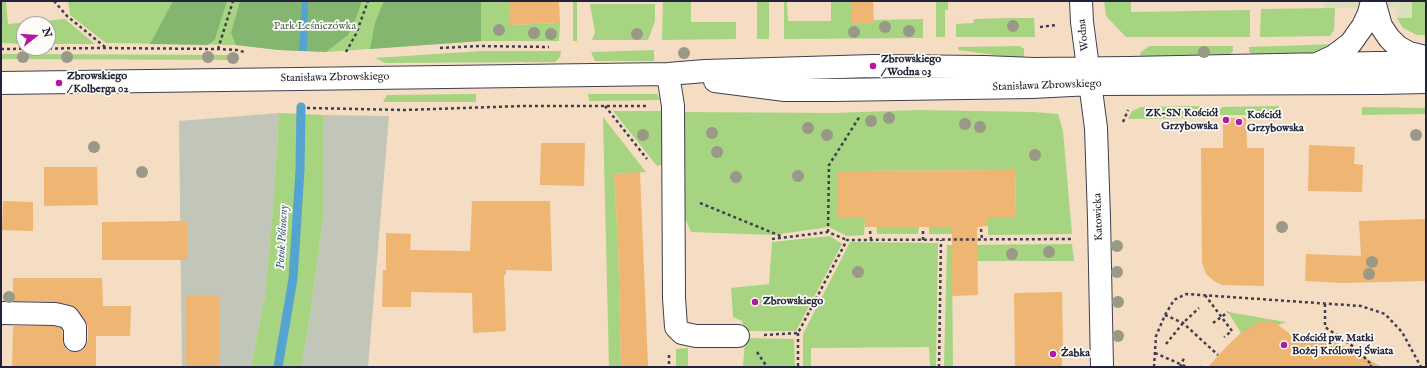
<!DOCTYPE html>
<meta charset="utf-8">
<style>
body{margin:0}
#map{position:relative;width:1427px;height:368px;overflow:hidden;background:#f4ddc2;font-family:"IM FELL English",serif}
canvas{display:block}
.frame{position:absolute;inset:0;border:2px solid #22223b;pointer-events:none}
.north{position:absolute;left:16px;top:16px;width:40px;height:40px;box-sizing:border-box;background:#fdfcf7;border:1px solid #a5a5ac;border-radius:50%;rotate:73deg;font-size:11px;font-weight:700;line-height:16px;text-align:center;color:#22223b}
.north::after{content:'';display:block;margin:auto;width:14px;height:18px;background:#b5179e;clip-path:polygon(50% 0,100% 100%,50% 72%,0 100%)}
</style>
<div id="map">
<canvas width="1427" height="368"></canvas>
<div class="frame"></div>
<div class="north">N</div>
</div>
<script>
const ctx = document.querySelector('canvas').getContext('2d');
ctx.lineJoin = 'round';
function fillPath(path, color) {
  ctx.fillStyle = color;
  ctx.fill(path, 'evenodd');
}
function toPath(rows) {
  const path = new Path2D();
  for (const r of rows) {
    path.moveTo(r[0], r[1]);
    for (let i = 2; i < r.length; i += 2) path.lineTo(r[i], r[i + 1]);
  }
  return path;
}
function stroke(path, color, width, dash) {
  ctx.strokeStyle = color;
  ctx.lineWidth = width;
  ctx.lineCap = dash ? 'butt' : 'round';
  ctx.setLineDash(dash || []);
  ctx.stroke(path);
}
function write(font, color, halo, rows, align = 'center') {
  ctx.font = font + ' "IM FELL English",serif';
  ctx.lineWidth = 3.5;
  ctx.setLineDash([]);
  ctx.textBaseline = 'middle';
  ctx.strokeStyle = halo;
  ctx.fillStyle = color;
  for (const [text, x, y, turn = 0] of rows) {
    ctx.save();
    ctx.translate(x, y);
    ctx.rotate((+turn || 0) * Math.PI / 180);
    ctx.textAlign = isNaN(turn) ? turn : align;
    if (halo) ctx.strokeText(text, 0, 0);
    ctx.fillText(text, 0, 0);
    ctx.restore();
  }
}
fillPath(toPath([
 [1323,1,1412,1,1412,18,1397,18,1395,7,1324,8]
]), '#dcdebc');
fillPath(toPath([
 [279,113,274,196,265,295,251,367,182,367,179,121],
 [323,115,389,116,368,367,301,367,309,323,323,219]
]), '#c2c6b9');
fillPath(toPath([
 [68,1,508,1,510,2,510,25,560,23,559,41,481,41,326,52,279,50,236,45,106,43,70,15],
 [573,1,577,1,577,41,573,41],
 [663,1,691,1,691,22,736,22,736,39,662,40],
 [757,1,769,1,769,39,757,39],
 [784,1,787,1,788,21,831,21,831,1,851,1,851,24,874,24,874,20,923,19,923,38,784,39],
 [936,1,948,1,948,10,945,10,945,37,936,37],
 [1104,1,1131,1,1131,12,1250,10,1250,37,1126,37,1106,16],
 [1412,1,1425,1,1426,35,1417,35,1403,28,1397,18,1412,18],
 [1,2,6,2,8,24,65,19,95,44,48,44,48,24,24,24,24,44,1,43],
 [590,4,655,4,655,21,648,40,592,40,595,32],
 [1335,8,1334,30,1330,36,1260,37,1261,9],
 [1010,18,1034,18,1035,37,956,37,956,24,973,23,974,19],
 [1336,44,1324,53,1253,56,1249,51,1249,47],
 [1020,46,1024,49,1024,59,958,50,958,47],
 [1149,46,1233,46,1233,51,1228,56,1139,58,1141,52],
 [654,50,654,61,595,61,591,52],
 [482,51,561,51,560,57,555,62,385,63,375,58],
 [1,54,239,55,238,60,1,59],
 [476,94,476,102,383,102,387,95],
 [588,94,657,94,661,100,589,101],
 [1200,106,1199,118,1128,119,1132,111,1141,107],
 [1279,106,1278,115,1220,115,1220,109,1223,107],
 [1362,107,1426,108,1426,114,1362,115],
 [918,110,1034,112,1058,114,1063,131,1072,234,988,235,988,217,1016,217,1015,170,838,171,838,218,865,218,864,235,847,236,829,227,773,235,691,232,684,216,680,112,834,113],
 [613,111,663,111,665,164,657,166],
 [279,113,323,115,323,219,309,323,301,367,251,367,265,295,274,196],
 [603,117,646,172,614,174,618,241,621,367,609,367],
 [977,217,975,234,929,234,929,227,919,227,918,234,877,234,876,218],
 [830,236,842,244,796,331,744,331,742,321,733,317,731,288,769,284,772,242],
 [850,242,938,243,936,367,930,367,929,347,811,348,811,367,803,367,803,334],
 [1072,244,1074,261,952,261,953,367,944,367,947,245],
 [1228,312,1286,322,1278,325,1241,333],
 [745,338,794,339,795,367,743,367],
 [688,348,688,367,676,367,676,349]
]), '#a6d481');
fillPath(toPath([
 [173,1,227,1,215,39,212,42,207,45,150,44],
 [240,1,362,1,353,26,348,35,326,52,279,50,236,45,231,33],
 [384,1,481,1,481,41,370,49,375,23]
]), '#84b66f');
fillPath(toPath([
 [302,1,308,1,307,51,299,51]
]), '#55a4cf');
stroke(toPath([
 [278,367,293,279,300,170,301,107]
]), '#55a4cf', 9);
fillPath(toPath([
 [509,1,559,1,560,23,510,25],
 [851,1,873,1,874,24,851,24],
 [1223,118,1246,118,1247,148,1264,148,1264,286,1222,285,1214,281,1206,274,1202,263,1201,148,1223,148],
 [541,143,585,143,584,186,540,185],
 [1309,145,1355,147,1354,164,1363,165,1362,192,1308,191],
 [44,167,97,167,98,205,44,206],
 [1015,170,1016,217,988,217,988,226,977,227,978,295,952,296,952,227,865,227,865,218,838,218,838,171],
 [640,172,648,367,621,367,618,241,614,174],
 [3,201,33,202,33,231,2,230],
 [472,201,550,201,552,271,506,270,506,275,504,275,506,331,473,333,472,293,411,292,411,307,382,307,383,270,386,270,386,233,411,234,410,250,470,251],
 [1426,219,1426,281,1342,283,1305,281,1306,254,1361,256,1359,221],
 [187,221,188,260,102,260,102,222],
 [13,278,102,278,103,306,131,306,130,336,96,336,96,367,12,367,13,326,53,326,61,328,62,331,64,346,68,351,75,352,82,351,86,346,88,340,88,327,85,320,78,310,71,305,55,302,13,301],
 [1062,292,1063,351,1062,351,1062,367,1015,367,1014,293],
 [186,295,220,295,220,367,186,367],
 [1260,321,1273,321,1290,334,1311,335,1332,340,1382,367,1208,367,1226,347,1241,333]
]), '#efb572');
const minor = toPath([
 [1081,1,1082,22,1096,128,1099,218,1102,367],
 [1374,1,1381,26,1389,38,1398,47,1409,53,1426,57],
 [1319,63,1334,56,1351,43,1363,26,1369,13,1372,1],
 [668,74,673,106,674,298,676,327,682,333,696,336,738,336],
 [715,81,785,90,833,90,1032,87,1091,84,1380,83,1426,82],
 [1,83,668,74,705,71,873,66,985,67,1033,69,1130,68,1426,62],
 [1,313,55,314,68,317,75,327,75,340]
]);
stroke(minor, '#423e4f', 24);
stroke(toPath([
 [54,1,67,16,105,47],
 [1040,27,1056,25],
 [440,48,479,46,549,47],
 [1,49,101,48,218,49,237,50,244,52],
 [218,49,233,1],
 [346,52,356,34,368,1],
 [605,106,647,159],
 [307,108,405,110,522,106,646,106],
 [1123,122,1128,110],
 [700,203,783,237],
 [981,229,982,239],
 [870,231,871,240],
 [828,232,829,165,860,116],
 [772,239,828,232,847,240],
 [923,240,923,230],
 [1205,295,1232,331,1224,337],
 [1325,304,1325,327,1354,347,1372,365,1370,367],
 [1165,315,1183,323,1218,355],
 [1213,323,1228,312],
 [798,333,798,367],
 [764,335,798,333,847,240,1073,239],
 [1166,344,1183,323,1199,308],
 [757,352,767,367],
 [1155,353,1187,367],
 [669,355,669,367],
 [939,367,941,240],
 [1154,367,1156,336,1165,315,1174,300,1186,294,1361,306,1385,314,1402,332,1421,367],
 [1180,367,1185,356],
 [1200,367,1201,367]
]), '#423e4f', 2.5, [3, 3]);
stroke(minor, '#fff', 22);
ctx.fillStyle = '#9a9886';
for (const [x, y] of [
 [1013,26],
 [885,27],
 [499,30],
 [909,31],
 [854,32],
 [534,33],
 [551,34],
 [637,34],
 [1204,52],
 [684,53],
 [23,57],
 [67,57],
 [208,57],
 [233,58],
 [889,118],
 [871,121],
 [965,124],
 [980,127],
 [808,128],
 [712,133],
 [643,135],
 [827,135],
 [1416,135],
 [94,147],
 [717,152],
 [1035,155],
 [142,172],
 [798,176],
 [736,177],
 [1282,227],
 [1117,246],
 [1049,252],
 [1012,254],
 [1372,262],
 [858,272],
 [1117,272],
 [1369,274],
 [9,297],
 [1118,302],
 [1118,336]
]) {
  ctx.beginPath();
  ctx.arc(x, y, 6, 0, 2 * Math.PI);
  ctx.fill();
}
for (const [x, y, r, color] of [
 [873,66,4,"#b5179e"],
 [59,83,4,"#b5179e"],
 [1226,120,4,"#b5179e"],
 [1239,122,4,"#b5179e"],
 [755,302,4,"#b5179e"],
 [1284,345,4,"#b5179e"],
 [1053,354,4,"#b5179e"]
]) {
  const dot = new Path2D();
  dot.arc(x, y, r, 0, 2 * Math.PI);
  ctx.fillStyle = color;
  ctx.fill(dot);
  stroke(dot, '#fdfcf7', 1.5);
}
write('11px', '#506054', '#fdfcf7', [
 ["Park Leśniczówka",315,27]
]);
write('11px', '#22223b', '#fdfcf7', [
 ["Wodna",1084,35,-96],
 ["Stanisława Zbrowskiego",335,78,-1],
 ["Stanisława Zbrowskiego",1047,86,-2],
 ["Katowicka",1099,217,-92]
]);
write('bold 11px', '#22223b', '#fdfcf7', [
 ["Zbrowskiego",881,60],
 ["/ Wodna 03",881,73],
 ["Zbrowskiego",67,77],
 ["/ Kolberga 02",67,90],
 ["ZK-SN Kościół",1218,114,"right"],
 ["Grzybowska",1218,127,"right"],
 ["Kościół",1247,116],
 ["Grzybowska",1247,129],
 ["Zbrowskiego",763,302],
 ["Kościół pw. Matki",1292,339],
 ["Bożej Królowej Świata",1292,352],
 ["Żabka",1061,354]
], 'left');
write('italic 12px', '#395c7e', '#fdfcf7', [
 ["Potok Północny",283,237,-87]
]);
</script>
